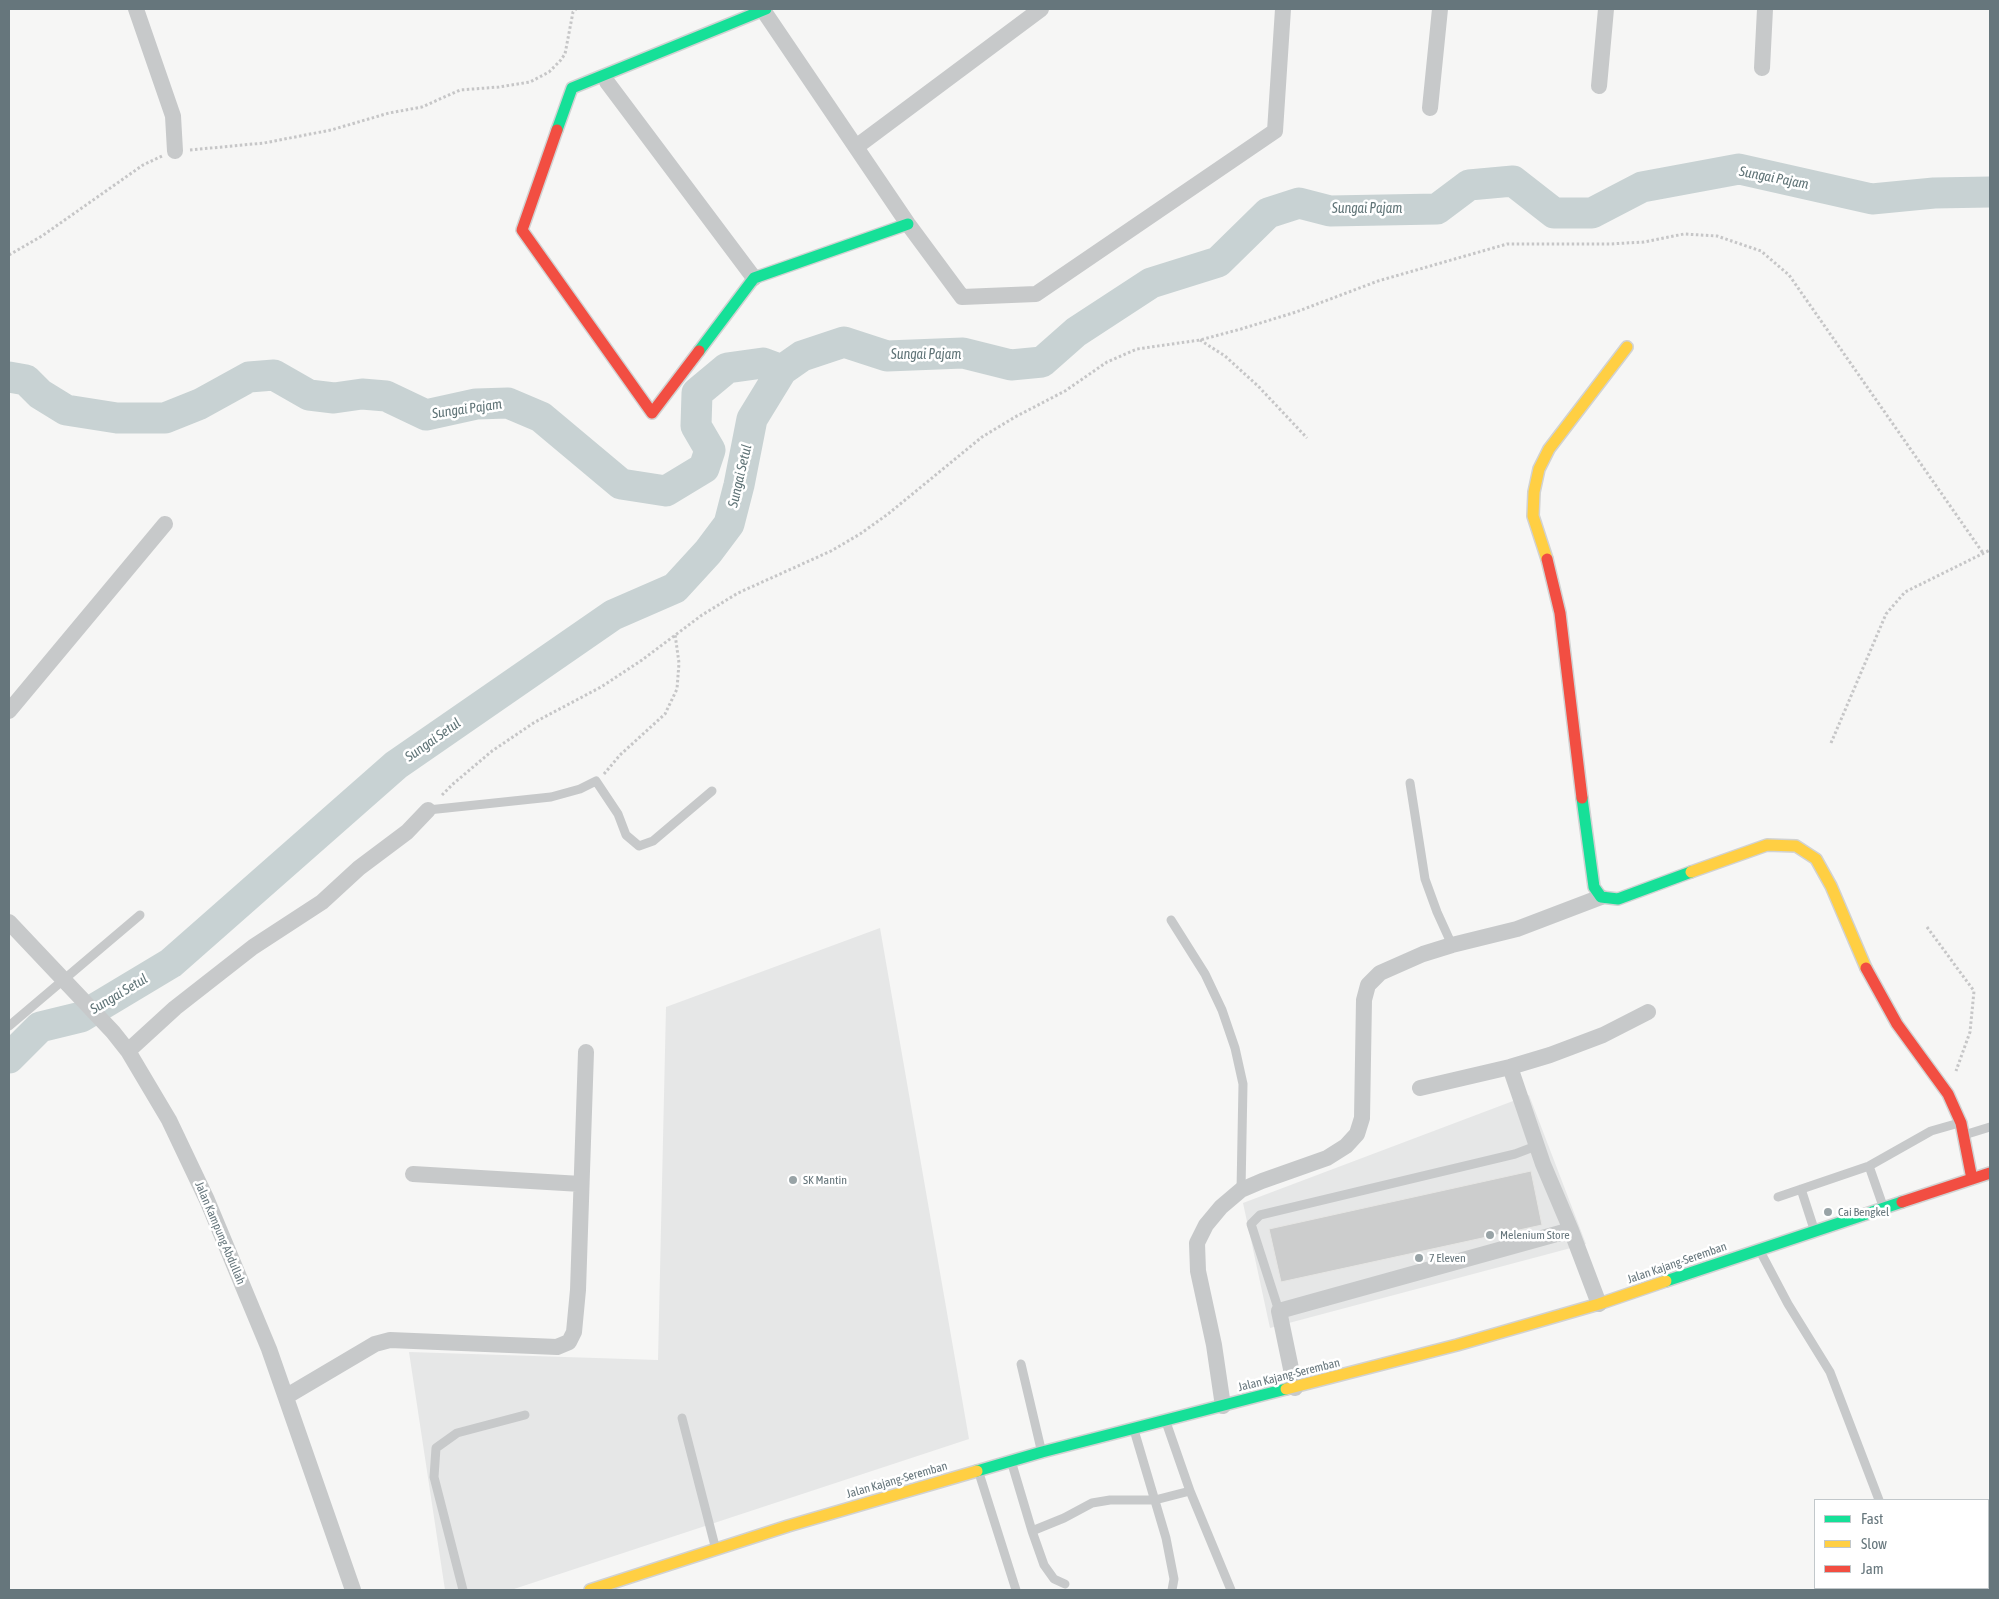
<!DOCTYPE html>
<style>
body{margin:0}
#map{position:relative;width:1999px;height:1599px;overflow:hidden;background:#f6f6f5;font-family:"Asap Condensed",sans-serif}
canvas{display:block}
.frame{position:absolute;inset:0;border:10px solid #66767c;pointer-events:none}
.legend{position:absolute;left:1814px;top:1499px;width:175px;height:90px;box-sizing:border-box;background:#fff;border:1px solid #c2c8cb;margin:0;padding:6px 9px;list-style:none;font-size:15px;color:#66767c}
.legend li{display:flex;align-items:center;gap:10px;height:25px}
.legend b{width:25px;border:1px solid #c2c8cb}
</style>
<div id="map">
<canvas width="1999" height="1599"></canvas>
<div class="frame"></div>
<ul class="legend">
<li><b style="height:6px;background:#16e098"></b>Fast</li>
<li><b style="height:6px;background:#ffcf43"></b>Slow</li>
<li><b style="height:6px;background:#f24e42"></b>Jam</li>
</ul>
</div>
<script>
const ctx = document.querySelector('canvas').getContext('2d');
ctx.lineJoin = 'round';
function fillPath(path, color) {
  ctx.fillStyle = color;
  ctx.fill(path, 'evenodd');
}
function toPath(rows) {
  const path = new Path2D();
  for (const r of rows) {
    path.moveTo(r[0], r[1]);
    for (let i = 2; i < r.length; i += 2) path.lineTo(r[i], r[i + 1]);
  }
  return path;
}
function stroke(path, color, width, dash) {
  ctx.strokeStyle = color;
  ctx.lineWidth = width;
  ctx.lineCap = dash ? 'butt' : 'round';
  ctx.setLineDash(dash || []);
  ctx.stroke(path);
}
function write(font, color, halo, rows, align = 'center') {
  ctx.font = font + ' "Asap Condensed",sans-serif';
  ctx.lineWidth = 5;
  ctx.setLineDash([]);
  ctx.textBaseline = 'middle';
  ctx.strokeStyle = halo;
  ctx.fillStyle = color;
  for (const [text, x, y, turn = 0] of rows) {
    ctx.save();
    ctx.translate(x, y);
    ctx.rotate((+turn || 0) * Math.PI / 180);
    ctx.textAlign = isNaN(turn) ? turn : align;
    if (halo) ctx.strokeText(text, 0, 0);
    ctx.fillText(text, 0, 0);
    ctx.restore();
  }
}
fillPath(toPath([
 [880,928,969,1439,511,1590,445,1590,409,1352,658,1360,666,1007],
 [1529,1095,1586,1244,1270,1328,1243,1203]
]), '#e6e7e7');
stroke(toPath([
 [9,377,26,380,40,394,66,410,117,418,165,418,200,404,249,377,274,375,309,395,334,398,362,394,386,396,426,415,476,404,508,403,541,417,621,484,666,491,704,468,710,450,696,426,697,393,727,368,763,363,782,370],
 [9,1058,40,1027,81,1017,171,963,396,765,613,615,675,588,708,552,729,524,739,485,752,419,782,370,802,356,844,342,887,356,963,353,1011,365,1042,362,1076,332,1151,283,1218,262,1268,213,1299,203,1330,211,1437,209,1469,185,1513,181,1554,213,1592,213,1642,187,1739,169,1872,199,1934,193,1990,192]
]), '#c8d2d3', 31);
const building = toPath([
 [1531,1171,1542,1225,1281,1282,1269,1229,1531,1171]
]);
fillPath(building, '#cccdcd');
stroke(building, '#e6e6e4', 1);
const fast = toPath([
 [557,130,572,88,766,9],
 [699,351,754,278,908,224],
 [1582,798,1594,887,1601,897,1618,899,1691,872],
 [1666,1281,1902,1202],
 [977,1471,1042,1452,1286,1389]
]);
const slow = toPath([
 [1547,559,1533,516,1534,492,1539,469,1549,449,1627,347],
 [1691,872,1767,845,1796,846,1816,859,1831,886,1866,968],
 [1286,1389,1457,1345,1599,1304,1666,1281],
 [590,1590,788,1526,977,1471]
]);
const jam = toPath([
 [557,130,522,230,652,413,699,351],
 [1547,559,1560,613,1582,798],
 [1866,968,1897,1024,1948,1094,1961,1123,1972,1179],
 [1902,1202,1990,1173]
]);
stroke(fast, '#d1d2d2', 14);
stroke(slow, '#d1d2d2', 14);
stroke(jam, '#d1d2d2', 14);
stroke(toPath([
 [190,150,264,143,331,130,389,113,422,107,460,90,499,87,530,82,549,72,560,61,565,54,573,12,576,9],
 [9,255,42,236,143,165,162,156],
 [1200,340,1225,356,1258,386,1307,438],
 [1831,743,1886,614,1905,592,1990,550],
 [604,774,620,755,665,714,677,689,679,663,675,634],
 [442,795,453,784,492,751,535,722,601,687,642,660,702,615,738,593,831,551,860,534,888,514,982,437,1015,417,1065,391,1107,362,1137,349,1200,340,1241,329,1296,312,1378,281,1507,244,1610,244,1644,242,1684,234,1717,236,1761,251,1789,275,1983,553],
 [1927,927,1974,991,1970,1032,1956,1071]
]), '#c6c6c7', 3, [2.5, 2.5]);
stroke(toPath([
 [1410,783,1425,879,1437,912,1452,945],
 [428,810,551,797,580,789,596,781,618,814,626,835,639,846,653,841,712,791],
 [1171,920,1205,974,1222,1010,1235,1048,1243,1084,1241,1190],
 [9,1026,140,915],
 [1964,1135,1990,1127],
 [1869,1166,1883,1206],
 [1801,1189,1814,1229],
 [1778,1197,1869,1166,1931,1131,1959,1123],
 [1760,1251,1788,1304,1830,1372,1879,1500],
 [1279,1311,1251,1224,1260,1215,1515,1154,1536,1146],
 [1021,1364,1041,1449],
 [682,1418,715,1546],
 [1166,1422,1190,1491,1231,1590],
 [1134,1430,1166,1538,1174,1579,1172,1590],
 [1012,1464,1032,1531,1064,1518,1092,1503,1110,1500,1155,1500,1190,1491],
 [979,1473,1016,1590],
 [1032,1531,1044,1565,1054,1579,1065,1584],
 [1909,1588,1910,1590],
 [463,1590,434,1477,436,1448,457,1433,525,1415]
]), '#c7c9ca', 9);
stroke(toPath([
 [136,9,173,116,175,151],
 [763,10,908,224,962,297,1036,294,1275,131,1283,9],
 [1762,68,1765,9],
 [607,82,754,278],
 [1599,86,1606,9],
 [1430,108,1440,9],
 [856,147,1041,9],
 [9,711,165,524],
 [9,922,113,1032,128,1051,169,1120,207,1200,269,1349,353,1590],
 [128,1051,175,1008,253,947,322,902,359,868,407,832,428,810],
 [1510,1067,1543,1164,1571,1230],
 [1420,1088,1510,1067,1550,1055,1603,1035,1648,1012],
 [413,1174,581,1184],
 [1295,1388,1279,1311,1571,1230,1599,1304],
 [287,1396,375,1344,390,1340,557,1347,569,1342,574,1332,578,1290,586,1052],
 [1223,1406,1214,1345,1198,1271,1197,1243,1206,1225,1221,1207,1241,1190,1262,1181,1327,1158,1346,1146,1357,1134,1362,1118,1364,1000,1368,985,1380,973,1423,954,1452,945,1517,929,1601,897]
]), '#c7c9ca', 16);
stroke(fast, '#16e098', 11);
stroke(slow, '#ffcf43', 11);
stroke(jam, '#f24e42', 11);
for (const [x, y, r, color] of [
 [793,1180,5,"#98a3a6"],
 [1828,1212,5,"#98a3a6"],
 [1490,1235,5,"#98a3a6"],
 [1419,1258,5,"#98a3a6"]
]) {
  const dot = new Path2D();
  dot.arc(x, y, r, 0, 2 * Math.PI);
  ctx.fillStyle = color;
  ctx.fill(dot);
  stroke(dot, '#fff', 2);
}
write('12px', '#66767c', '#fff', [
 ["SK Mantin",803,1180],
 ["Cai Bengkel",1838,1212],
 ["Melenium Store",1500,1235],
 ["7 Eleven",1429,1258]
], 'left');
write('12px', '#66767c', '#fff', [
 ["Jalan Kampung Abdullah",220,1233,67],
 ["Jalan Kajang-Seremban",1677,1263,-19],
 ["Jalan Kajang-Seremban",1289,1375,-14],
 ["Jalan Kajang-Seremban",897,1480,-16]
]);
write('italic 14px', '#607477', '#fff', [
 ["Sungai Pajam",1774,178,11],
 ["Sungai Pajam",1367,209],
 ["Sungai Pajam",926,355],
 ["Sungai Pajam",467,409,-8],
 ["Sungai Setul",740,476,-77],
 ["Sungai Setul",433,740,-35],
 ["Sungai Setul",119,994,-31]
]);
</script>
